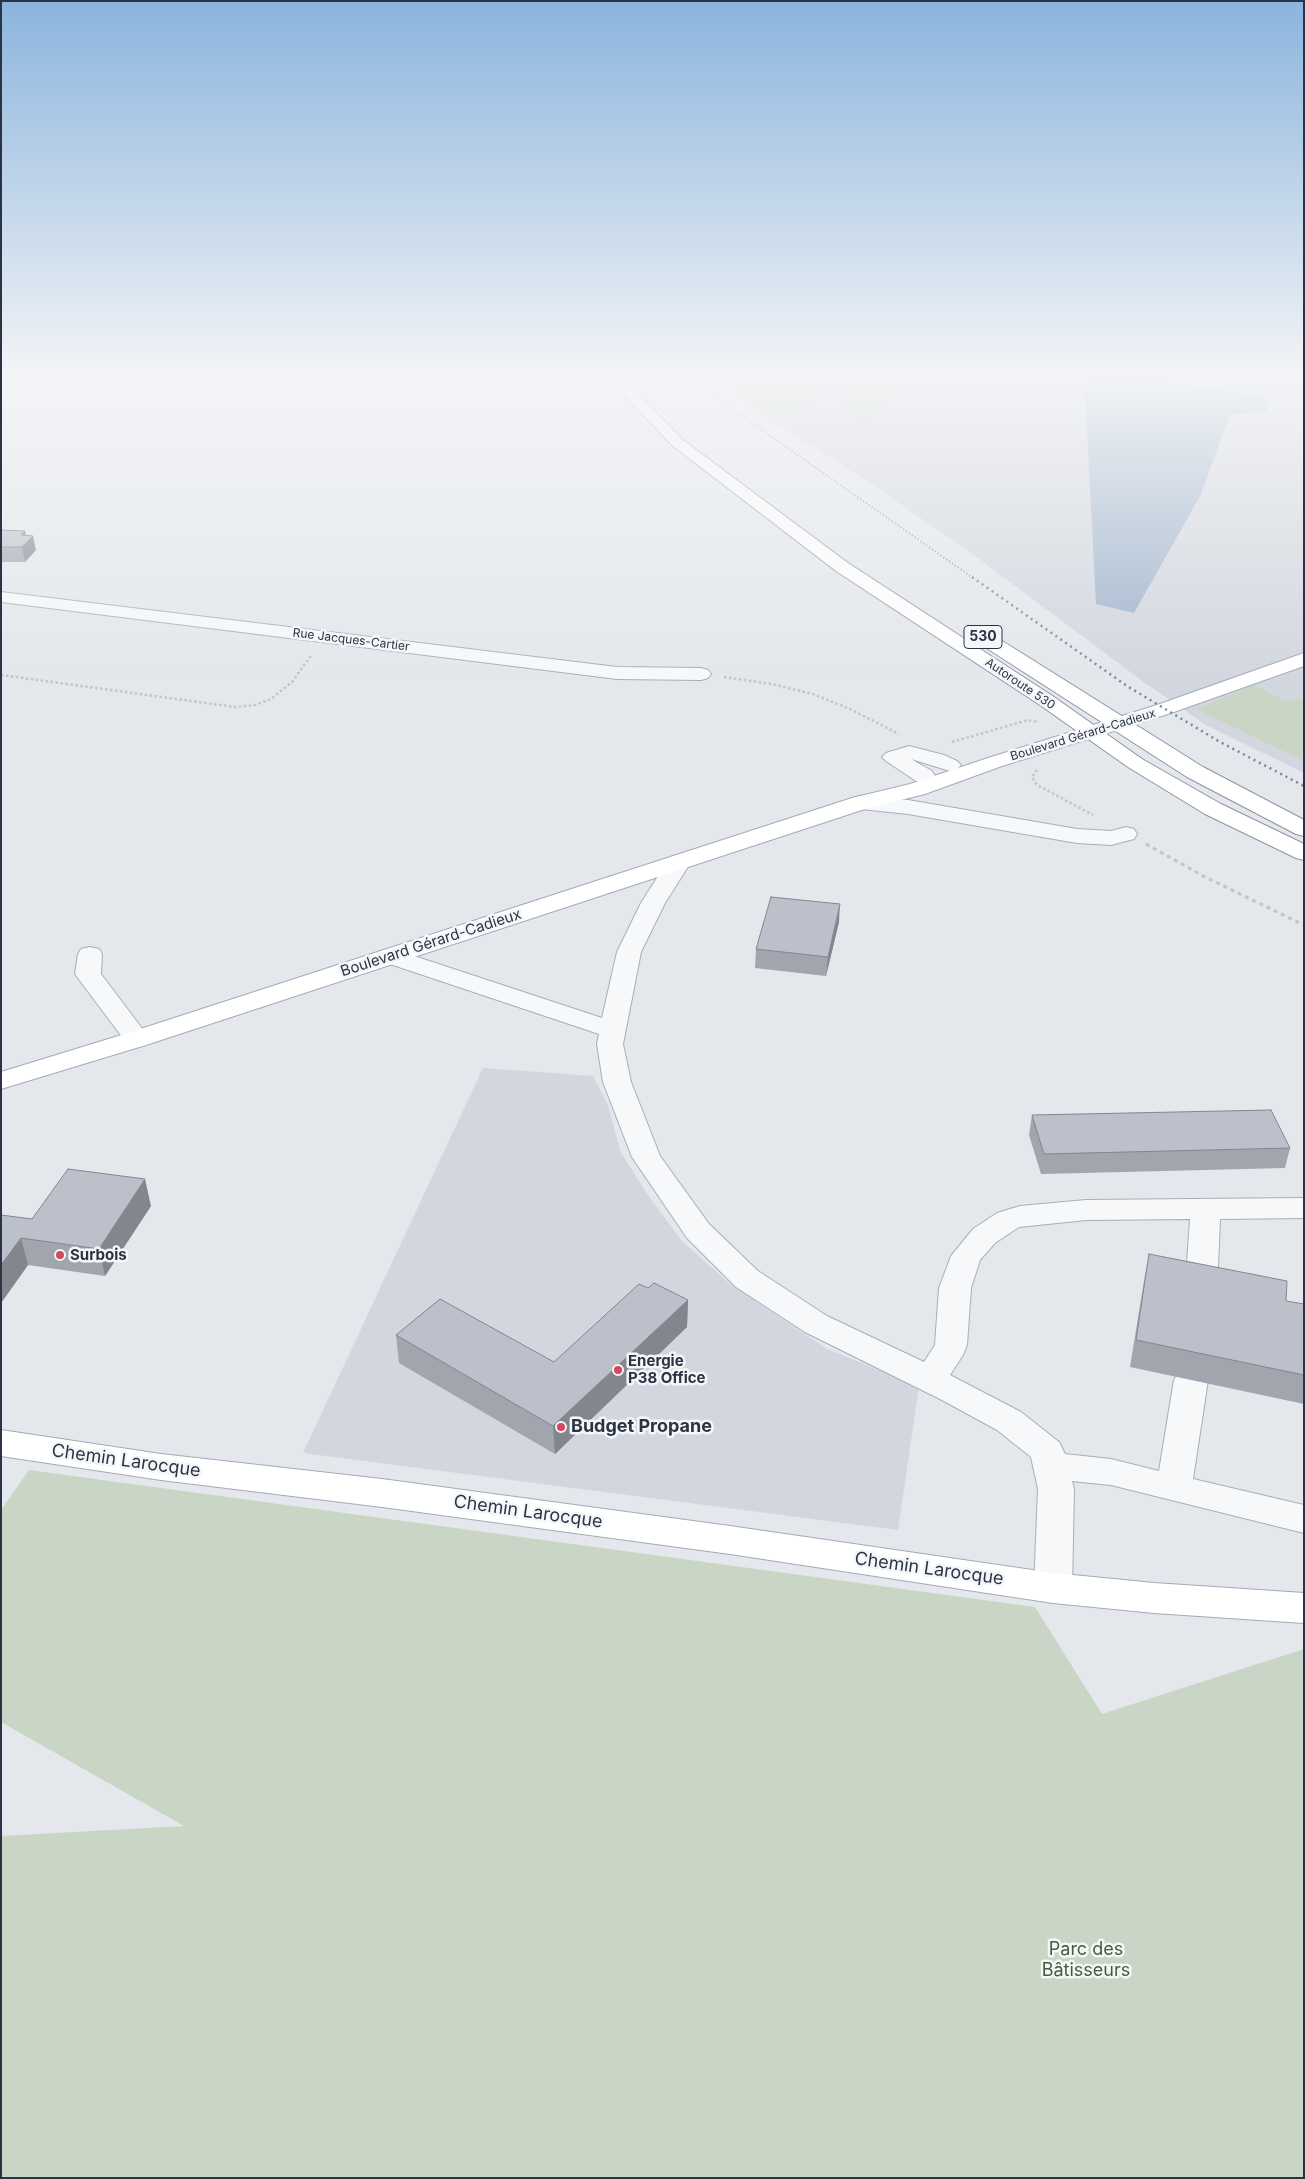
<!DOCTYPE html>
<meta charset="utf-8">
<style>
body{margin:0}
#map{position:relative;width:1305px;height:2179px;overflow:hidden;background:#e4e7ec;font-family:Inter,sans-serif}
canvas{display:block}
.frame{position:absolute;inset:0;border:2px solid #2b3445;pointer-events:none}
</style>
<div id="map">
<canvas width="1305" height="2179"></canvas>
<div class="frame"></div>
</div>
<script>
const ctx = document.querySelector('canvas').getContext('2d');
ctx.lineJoin = 'round';
function fillPath(path, color) {
  ctx.fillStyle = color;
  ctx.fill(path, 'evenodd');
}
function toPath(rows) {
  const path = new Path2D();
  for (const r of rows) {
    path.moveTo(r[0], r[1]);
    for (let i = 2; i < r.length; i += 2) path.lineTo(r[i], r[i + 1]);
  }
  return path;
}
function stroke(path, color, width, dash) {
  ctx.strokeStyle = color;
  ctx.lineWidth = width;
  ctx.lineCap = dash ? 'butt' : 'round';
  ctx.setLineDash(dash || []);
  ctx.stroke(path);
}
function write(font, color, halo, rows, align = 'center') {
  ctx.font = font + ' Inter,sans-serif';
  ctx.lineWidth = 5;
  ctx.setLineDash([]);
  ctx.textBaseline = 'middle';
  ctx.strokeStyle = halo;
  ctx.fillStyle = color;
  for (const [text, x, y, turn = 0] of rows) {
    ctx.save();
    ctx.translate(x, y);
    ctx.rotate((+turn || 0) * Math.PI / 180);
    ctx.textAlign = isNaN(turn) ? turn : align;
    if (halo) ctx.strokeText(text, 0, 0);
    ctx.fillText(text, 0, 0);
    ctx.restore();
  }
}
fillPath(toPath([
 [716,375,1304,375,1304,773,1206,725,1141,680,982,561,863,478,768,419],
 [483,1068,593,1076,608,1105,620,1151,646,1192,681,1240,729,1283,827,1349,919,1386,898,1530,303,1453]
]), '#d2d6de');
fillPath(toPath([
 [716,375,825,375,822,395,812,404,768,410,752,404],
 [854,375,911,375,897,387,866,425,844,414,841,397],
 [1254,685,1285,701,1304,699,1304,761,1196,709],
 [29,1470,1035,1607,1102,1714,1304,1649,1304,2178,1,2178,1,1836,184,1826,1,1722,1,1510]
]), '#c9d6c5');
fillPath(toPath([
 [1084,375,1136,375,1263,397,1268,411,1230,415,1200,496,1134,613,1096,604]
]), '#9fb4cc');
const minor = toPath([
 [18,375,34,375,6,396,1,397,1,386,18,375],
 [1,592,617,667,701,668,708,670,711,674,708,678,701,680,617,679,1,602,1,592],
 [909,746,944,755,957,761,961,765,957,769,950,771,911,759,932,771,935,776,932,781,924,782,916,781,886,761,882,757,886,753,909,746],
 [860,796,908,800,1077,829,1111,831,1126,827,1134,829,1137,834,1134,839,1111,845,1077,843,908,814,852,808,849,803,852,798,860,796],
 [679,855,687,857,691,862,665,903,641,952,623,1044,631,1082,660,1156,709,1224,758,1271,827,1316,924,1362,935,1345,939,1288,951,1256,973,1229,997,1213,1020,1206,1086,1200,1304,1198,1304,1218,1220,1219,1217,1292,1212,1300,1201,1303,1190,1300,1185,1292,1190,1219,1086,1220,1019,1227,995,1243,980,1260,971,1288,967,1345,963,1355,950,1375,1021,1412,1059,1442,1065,1454,1111,1459,1159,1471,1174,1380,1179,1371,1191,1368,1203,1371,1208,1380,1193,1479,1304,1505,1304,1533,1111,1485,1072,1481,1074,1489,1072,1588,1066,1599,1053,1603,1040,1599,1034,1588,1038,1489,1031,1457,997,1430,940,1399,805,1332,736,1287,687,1238,632,1157,603,1082,597,1044,599,1034,381,961,378,956,381,951,390,949,399,951,602,1018,617,952,641,903,667,862,671,857,679,855],
 [90,947,99,949,102,954,101,974,150,1039,146,1045,137,1047,128,1045,75,974,78,954,81,949,90,947]
]);
const major = toPath([
 [1304,653,1304,666,1171,713,1002,766,925,794,868,808,146,1045,1,1089,1,1072,128,1033,852,798,910,784,988,758,1157,705,1304,653],
 [1,1430,161,1454,382,1479,730,1526,1053,1573,1154,1583,1304,1593,1304,1623,1154,1613,1053,1603,730,1554,382,1507,161,1480,1,1456,1,1430]
]);
const highway = toPath([
 [605,375,619,375,683,440,848,563,1054,697,1142,759,1221,804,1304,844,1304,860,1296,858,1205,814,1128,767,1040,705,836,571,673,446,605,375],
 [981,630,988,632,1203,767,1304,820,1304,836,1296,834,1187,777,974,640,972,636,974,632,981,630]
]);
stroke(minor, '#a9aeb7', 2);
stroke(major, '#a3abb8', 2);
stroke(highway, '#8b94a3', 2);
stroke(toPath([
 [1,675,235,707,255,705,271,699,292,682,312,654],
 [724,677,772,684,813,694,850,709,899,734],
 [952,742,1028,720,1037,722],
 [1037,770,1032,777,1037,785,1093,815]
]), '#c2c5cb', 2.5, [2.5, 2.5]);
stroke(toPath([
 [1146,844,1205,877,1304,925]
]), '#c2c5cb', 3, [4, 4]);
fillPath(minor, '#f7f8fa');
fillPath(major, '#fff');
fillPath(highway, '#fff');
stroke(toPath([
 [691,375,726,405,973,578]
]), '#7d8696', 2, [1, 2.5]);
stroke(toPath([
 [972,577,1127,686,1220,742,1304,786]
]), '#7d8696', 2.5, [2, 4]);
fillPath(toPath([
 [1,530,25,531,25,535,36,550,25,562,1,562],
 [839,922,826,976,755,968,756,949],
 [1032,1115,1290,1148,1285,1168,1041,1174,1029,1135],
 [151,1206,105,1276,28,1265,1,1303,1,1215,32,1219],
 [1149,1254,1286,1301,1304,1304,1304,1404,1130,1367,1144,1281],
 [648,1288,688,1300,687,1327,555,1454,399,1363,396,1335,554,1362]
]), '#a1a5ae');
fillPath(toPath([
 [25,531,27,542,33,536,36,550,25,562,22,547,21,535],
 [840,904,839,922,826,976,828,957],
 [145,1179,151,1206,105,1276,99,1249],
 [21,1238,28,1265,1,1303,1,1265],
 [688,1300,687,1327,555,1454,553,1426]
]), '#83868d');
const building = toPath([
 [1,530,25,531,21,535,33,536,22,547,1,547,1,530],
 [771,897,840,904,828,957,756,949,771,897],
 [1271,1110,1290,1148,1044,1154,1032,1115,1271,1110],
 [68,1169,145,1179,99,1249,21,1238,1,1265,1,1215,32,1219,68,1169],
 [1149,1254,1287,1281,1286,1301,1304,1304,1304,1375,1136,1340,1149,1254],
 [654,1283,688,1300,553,1426,396,1335,440,1299,554,1362,639,1284,648,1288,654,1283]
]);
fillPath(building, '#bbc0ca');
stroke(building, '#83868d', 1);
const sky = ctx.createLinearGradient(0, 0, 0, 680);
sky.addColorStop(0, '#8bb4dd');
sky.addColorStop(0.55, '#f3f4f6');
sky.addColorStop(1, '#f3f4f600');
ctx.fillStyle = sky;
ctx.fillRect(0, 0, 1305, 680);
for (const [x, y, r, color] of [
 [60,1255,5,"#d1495b"],
 [618,1370,5,"#d1495b"],
 [561,1427,5,"#d1495b"]
]) {
  const dot = new Path2D();
  dot.arc(x, y, r, 0, 2 * Math.PI);
  ctx.fillStyle = color;
  ctx.fill(dot);
  stroke(dot, '#f4f6f9', 2);
}
write('12px', '#2b3445', '#f4f6f9', [
 ["Rue Jacques-Cartier",351,640,7],
 ["Autoroute 530",1020,684,34],
 ["Boulevard Gérard-Cadieux",1083,735,-17]
]);
for (const [x, y, w] of [
 [983,637,38]
]) {
  const box = new Path2D();
  box.roundRect(x - w / 2, y - 11.5, w, 23, 4);
  ctx.fillStyle = '#f4f6f9';
  ctx.fill(box);
  stroke(box, '#2b3445', 1);
}
write('bold 14px', '#2b3445', null, [
 ["530",983,637]
]);
write('15px', '#2b3445', '#f4f6f9', [
 ["Boulevard Gérard-Cadieux",431,943,-18]
]);
write('bold 15px', '#2b3445', '#f4f6f9', [
 ["Surbois",70,1255],
 ["Energie",628,1361],
 ["P38 Office",628,1378]
], 'left');
write('bold 18px', '#2b3445', '#f4f6f9', [
 ["Budget Propane",571,1427]
], 'left');
write('18px', '#2b3445', '#f4f6f9', [
 ["Chemin Larocque",126,1461,8],
 ["Chemin Larocque",528,1512,8],
 ["Chemin Larocque",929,1569,8]
]);
write('18px', '#3f6138', '#f4f6f9', [
 ["Parc des",1086,1950],
 ["Bâtisseurs",1086,1971]
]);
</script>
